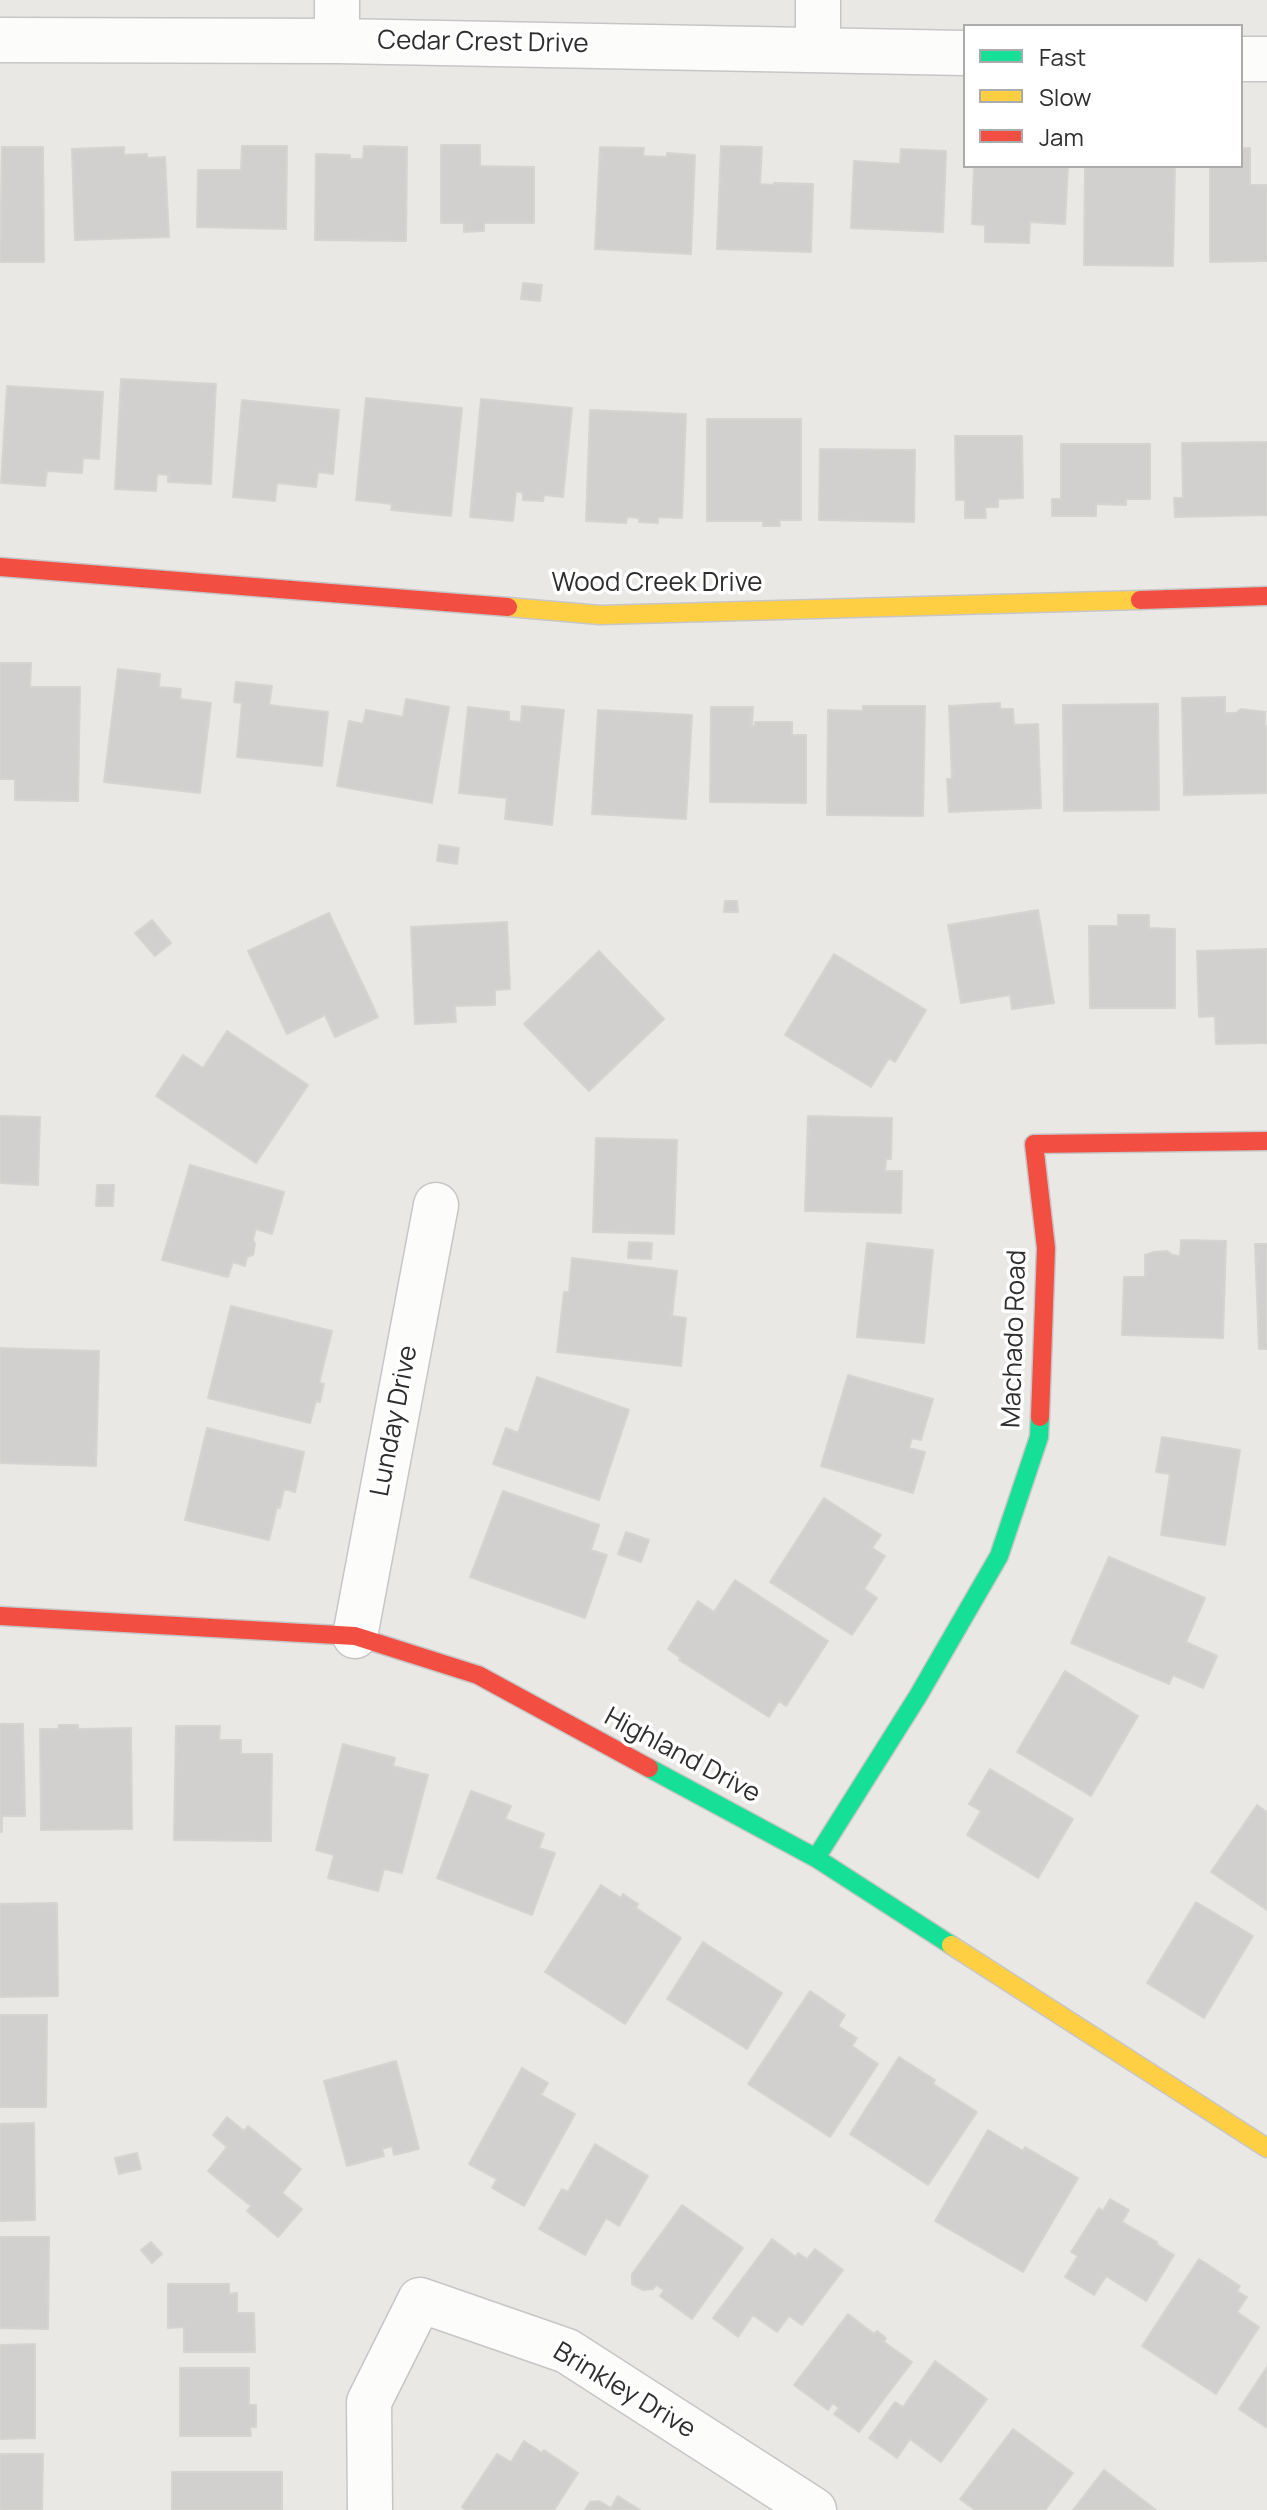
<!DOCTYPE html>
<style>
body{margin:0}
#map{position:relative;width:1267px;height:2510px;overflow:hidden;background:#eae8e5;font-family:Manrope,sans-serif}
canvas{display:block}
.legend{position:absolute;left:963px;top:24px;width:280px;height:144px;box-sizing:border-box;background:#fff;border:2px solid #ababab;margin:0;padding:10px 14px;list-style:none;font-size:24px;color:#2e2e2e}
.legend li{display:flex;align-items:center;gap:16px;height:40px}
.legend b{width:40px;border:2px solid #ababab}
</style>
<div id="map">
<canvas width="1267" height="2510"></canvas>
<ul class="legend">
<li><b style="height:10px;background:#16e098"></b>Fast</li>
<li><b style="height:10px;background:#ffcf43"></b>Slow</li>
<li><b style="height:10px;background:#f24e42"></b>Jam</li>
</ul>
</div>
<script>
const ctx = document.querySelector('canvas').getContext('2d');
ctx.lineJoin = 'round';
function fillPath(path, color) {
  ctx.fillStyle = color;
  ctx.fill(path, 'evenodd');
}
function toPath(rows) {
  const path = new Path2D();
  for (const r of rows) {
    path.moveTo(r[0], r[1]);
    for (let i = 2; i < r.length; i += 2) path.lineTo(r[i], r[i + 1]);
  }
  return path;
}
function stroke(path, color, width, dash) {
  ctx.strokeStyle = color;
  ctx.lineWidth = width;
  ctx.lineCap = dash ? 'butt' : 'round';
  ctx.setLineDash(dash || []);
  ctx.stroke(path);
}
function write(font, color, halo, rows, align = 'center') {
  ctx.font = font + ' Manrope,sans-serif';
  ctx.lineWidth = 7;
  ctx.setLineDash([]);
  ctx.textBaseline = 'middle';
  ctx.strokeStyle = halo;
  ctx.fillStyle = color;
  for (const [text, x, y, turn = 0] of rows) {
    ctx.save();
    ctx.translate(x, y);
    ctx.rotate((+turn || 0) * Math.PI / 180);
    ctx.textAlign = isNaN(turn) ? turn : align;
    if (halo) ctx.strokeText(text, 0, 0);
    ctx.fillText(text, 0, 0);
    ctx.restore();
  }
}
const building = toPath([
 [441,145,480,145,480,166,534,167,534,223,484,223,484,231,464,232,464,223,441,223,441,145],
 [242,146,287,146,286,229,197,227,198,170,241,170,242,146],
 [364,146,407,147,406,241,315,240,316,154,350,155,350,159,363,159,364,146],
 [721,146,762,147,760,184,774,185,774,183,813,184,811,252,717,249,721,146],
 [2,147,43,147,44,262,0,262,2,147],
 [124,147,124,155,147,154,147,158,165,157,169,237,75,240,72,149,124,147],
 [600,147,644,148,643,156,667,157,667,153,695,155,691,254,595,249,600,147],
 [1241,148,1250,148,1250,185,1267,185,1267,261,1210,262,1210,166,1241,166,1241,148],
 [901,149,946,151,943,232,851,228,854,161,900,164,901,149],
 [974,166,1068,166,1065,224,1030,222,1029,243,985,242,985,225,972,224,974,166],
 [1085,166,1175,166,1173,266,1084,265,1085,166],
 [523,283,542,285,540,301,521,299,523,283],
 [121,379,216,384,211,484,168,482,168,475,157,474,156,491,115,489,121,379],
 [7,386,103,392,99,459,83,458,82,473,47,471,45,486,1,483,7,386],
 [366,398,462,408,451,516,391,510,392,504,356,500,366,398],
 [481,399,572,408,563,497,544,495,543,501,523,500,523,493,516,491,513,521,470,517,481,399],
 [242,400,339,410,333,474,318,472,316,487,277,483,275,501,233,497,242,400],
 [590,410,686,414,682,518,658,517,658,523,639,522,639,518,627,517,626,523,586,521,590,410],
 [707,419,801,419,801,520,779,520,780,526,763,526,763,521,707,521,707,419],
 [955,436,1022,436,1023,498,998,499,998,507,985,507,986,518,965,518,965,500,956,500,955,436],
 [1267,442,1267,515,1175,517,1174,498,1183,498,1182,443,1267,442],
 [1061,444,1150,444,1150,499,1126,499,1126,505,1096,504,1096,516,1052,516,1052,499,1061,499,1061,444],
 [820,449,915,450,914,522,819,520,820,449],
 [0,663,31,663,30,687,80,687,78,801,15,800,15,779,0,779,0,663],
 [118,669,160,674,159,687,181,689,180,699,211,703,200,793,104,782,118,669],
 [236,682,272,686,269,705,328,712,322,766,237,757,242,703,234,702,236,682],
 [1225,697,1225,713,1236,713,1241,709,1265,712,1265,726,1267,726,1267,793,1184,795,1182,698,1225,697],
 [406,699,449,707,432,803,337,786,349,721,363,724,366,710,403,717,406,699],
 [1000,703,1000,709,1013,709,1014,725,1038,724,1041,808,949,812,947,779,952,779,949,706,1000,703],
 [1158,704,1159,810,1064,811,1063,705,1158,704],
 [522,706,564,710,552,825,505,819,507,798,459,793,468,707,509,712,509,721,521,722,522,706],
 [863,706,925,706,923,816,827,815,828,710,863,711,863,706],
 [711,707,753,707,752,726,755,726,755,722,792,722,792,735,806,735,806,803,710,802,711,707],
 [598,710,692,715,686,819,592,814,598,710],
 [439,845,459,848,457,864,437,861,439,845],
 [725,901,737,901,738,912,724,912,725,901],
 [1038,910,1054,1003,1012,1009,1010,995,961,1003,948,925,1038,910],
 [329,913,378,1017,335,1037,325,1015,287,1034,248,951,329,913],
 [1118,915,1149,915,1149,928,1175,929,1175,1008,1090,1008,1089,926,1118,926,1118,915],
 [152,920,171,943,155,956,135,933,152,920],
 [507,922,510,989,495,990,495,1005,455,1006,456,1022,415,1024,411,927,507,922],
 [1267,949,1267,1043,1216,1044,1215,1016,1199,1017,1197,951,1267,949],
 [599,951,664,1019,589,1091,524,1024,599,951],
 [834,954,926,1010,895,1062,889,1058,871,1087,785,1035,834,954],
 [227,1031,308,1085,256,1163,156,1096,183,1055,203,1068,227,1031],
 [0,1116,40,1117,38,1185,0,1183,0,1116],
 [808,1116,892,1118,891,1159,886,1159,885,1171,902,1171,901,1213,805,1211,808,1116],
 [596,1138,677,1140,674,1234,593,1232,596,1138],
 [190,1165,284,1192,272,1234,256,1229,253,1239,255,1244,253,1255,247,1257,245,1266,233,1262,228,1277,162,1260,190,1165],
 [97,1185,114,1185,113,1206,96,1206,97,1185],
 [1181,1240,1226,1241,1223,1338,1122,1335,1124,1277,1145,1277,1145,1255,1154,1252,1167,1251,1172,1255,1180,1256,1181,1240],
 [629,1242,652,1243,651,1259,628,1258,629,1242],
 [867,1243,933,1250,924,1343,857,1337,867,1243],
 [1255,1244,1267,1244,1267,1349,1259,1349,1255,1244],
 [572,1258,677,1271,672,1316,686,1318,681,1366,557,1352,564,1292,569,1292,572,1258],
 [231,1306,332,1331,319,1383,324,1384,320,1402,316,1401,310,1423,208,1398,231,1306],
 [0,1348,99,1351,96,1466,0,1463,0,1348],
 [848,1375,933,1399,921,1440,912,1438,909,1448,925,1452,913,1493,821,1466,848,1375],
 [537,1377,629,1410,599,1500,493,1464,506,1428,518,1433,537,1377],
 [207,1428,304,1452,295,1492,284,1489,280,1508,277,1507,269,1540,185,1520,207,1428],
 [1162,1437,1240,1450,1225,1545,1161,1535,1170,1474,1156,1472,1162,1437],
 [503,1491,599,1525,591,1550,607,1555,585,1618,470,1577,503,1491],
 [824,1498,881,1535,872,1548,885,1556,864,1589,877,1598,852,1635,770,1582,824,1498],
 [626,1532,649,1540,641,1562,618,1554,626,1532],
 [1109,1557,1205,1598,1186,1642,1217,1656,1203,1688,1173,1675,1169,1684,1071,1643,1109,1557],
 [735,1580,828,1641,786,1706,779,1701,769,1717,679,1660,681,1658,668,1649,698,1601,714,1612,735,1580],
 [1065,1671,1138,1716,1091,1796,1017,1752,1065,1671],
 [0,1724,23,1724,25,1816,2,1816,2,1832,0,1832,0,1724],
 [59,1725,78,1725,78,1729,131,1728,132,1829,41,1830,40,1729,58,1729,59,1725],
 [176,1726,220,1726,219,1740,241,1740,241,1754,272,1754,271,1841,174,1840,176,1726],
 [343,1744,395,1758,393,1766,428,1775,402,1873,384,1869,378,1891,328,1878,334,1855,316,1850,343,1744],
 [990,1769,1073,1819,1038,1878,967,1835,981,1811,969,1804,990,1769],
 [471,1791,511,1806,505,1819,544,1834,539,1848,555,1853,532,1915,437,1878,471,1791],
 [1257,1805,1267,1812,1267,1910,1211,1872,1257,1805],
 [601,1885,621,1898,623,1894,638,1904,636,1908,681,1938,625,2024,545,1972,601,1885],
 [1196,1902,1253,1936,1204,2018,1147,1983,1196,1902],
 [57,1903,58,1996,0,1997,0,1904,57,1903],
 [703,1942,782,1993,747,2049,667,1999,703,1942],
 [810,1991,845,2015,838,2026,857,2038,852,2046,878,2064,830,2137,748,2084,810,1991],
 [0,2015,47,2015,46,2107,0,2107,0,2015],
 [899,2057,935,2080,933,2084,977,2112,928,2185,850,2134,899,2057],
 [396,2061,419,2149,394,2155,392,2146,382,2149,384,2156,347,2166,324,2081,396,2061],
 [522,2068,548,2083,541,2095,575,2114,524,2206,492,2188,497,2179,469,2164,522,2068],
 [227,2117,244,2131,248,2126,301,2169,282,2193,302,2209,278,2237,247,2211,251,2206,208,2171,227,2147,213,2135,227,2117],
 [34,2123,35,2220,0,2221,0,2124,34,2123],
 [988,2130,1023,2151,1025,2147,1078,2178,1023,2272,935,2221,988,2130],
 [595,2144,648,2176,619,2226,606,2218,585,2255,539,2229,562,2189,568,2192,595,2144],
 [137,2153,141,2169,119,2174,115,2158,137,2153],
 [1110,2199,1129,2210,1122,2222,1157,2242,1156,2244,1174,2255,1146,2301,1106,2276,1094,2295,1065,2277,1078,2256,1071,2252,1099,2208,1103,2211,1110,2199],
 [682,2205,743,2248,692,2319,660,2296,664,2290,656,2285,653,2289,643,2290,632,2284,632,2274,682,2205],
 [0,2237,49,2237,48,2329,0,2328,0,2237],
 [772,2239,796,2257,798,2253,807,2259,815,2249,843,2270,802,2325,789,2316,777,2332,753,2315,738,2337,713,2318,772,2239],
 [151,2242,162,2254,152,2263,141,2250,151,2242],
 [1199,2259,1240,2286,1237,2291,1247,2297,1237,2312,1259,2327,1216,2394,1142,2346,1199,2259],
 [168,2284,229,2284,229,2294,237,2293,237,2313,254,2313,255,2352,184,2352,184,2327,168,2328,168,2284],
 [848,2314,874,2334,877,2331,886,2338,884,2342,912,2362,859,2432,834,2414,839,2408,833,2403,828,2410,794,2385,848,2314],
 [35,2344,35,2438,0,2439,0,2345,35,2344],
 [935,2361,987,2399,941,2462,910,2439,897,2458,869,2438,895,2402,903,2407,935,2361],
 [1267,2367,1267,2428,1239,2409,1267,2367],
 [180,2368,249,2368,249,2405,256,2405,256,2427,250,2427,251,2436,180,2436,180,2368],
 [1013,2429,1073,2473,1045,2510,975,2510,960,2499,1013,2429],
 [524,2441,542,2453,544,2450,578,2473,554,2510,466,2510,462,2507,497,2454,511,2462,524,2441],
 [0,2454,43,2454,42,2510,0,2510,0,2454],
 [1104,2470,1156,2510,1073,2510,1104,2470],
 [172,2472,282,2472,282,2510,172,2510,172,2472],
 [618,2496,640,2510,585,2510,590,2502,599,2501,611,2508,618,2496]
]);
fillPath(building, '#d2d0ce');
stroke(building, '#d6d4d1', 2);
const street = toPath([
 [337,0,337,41],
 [818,0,818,49],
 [0,40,337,41,965,53],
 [1241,59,1267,59],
 [355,1636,436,1205],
 [370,2510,369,2402,420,2300,567,2351,814,2510]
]);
const fast = toPath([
 [649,1768,816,1858,951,1945],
 [816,1858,918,1696,999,1556,1039,1437,1040,1417]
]);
const slow = toPath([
 [508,607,600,615,1140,600],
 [951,1945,1267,2148]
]);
const jam = toPath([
 [0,567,508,607],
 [1140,600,1267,596],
 [1040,1417,1046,1248,1034,1144,1267,1141],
 [0,1616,355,1636,478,1675,649,1768]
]);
stroke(street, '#c7c6c7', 47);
stroke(fast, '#c7c6c7', 21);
stroke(slow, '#c7c6c7', 21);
stroke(jam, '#c7c6c7', 21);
stroke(street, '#fcfcfb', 44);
stroke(fast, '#16e098', 18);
stroke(slow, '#ffcf43', 18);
stroke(jam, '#f24e42', 18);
write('26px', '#2e2e2e', '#fff', [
 ["Cedar Crest Drive",483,43,1],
 ["Wood Creek Drive",657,584],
 ["Machado Road",1015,1339,-88],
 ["Lunday Drive",395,1421,-79],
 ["Highland Drive",682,1756,28],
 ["Brinkley Drive",624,2391,31]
]);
</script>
